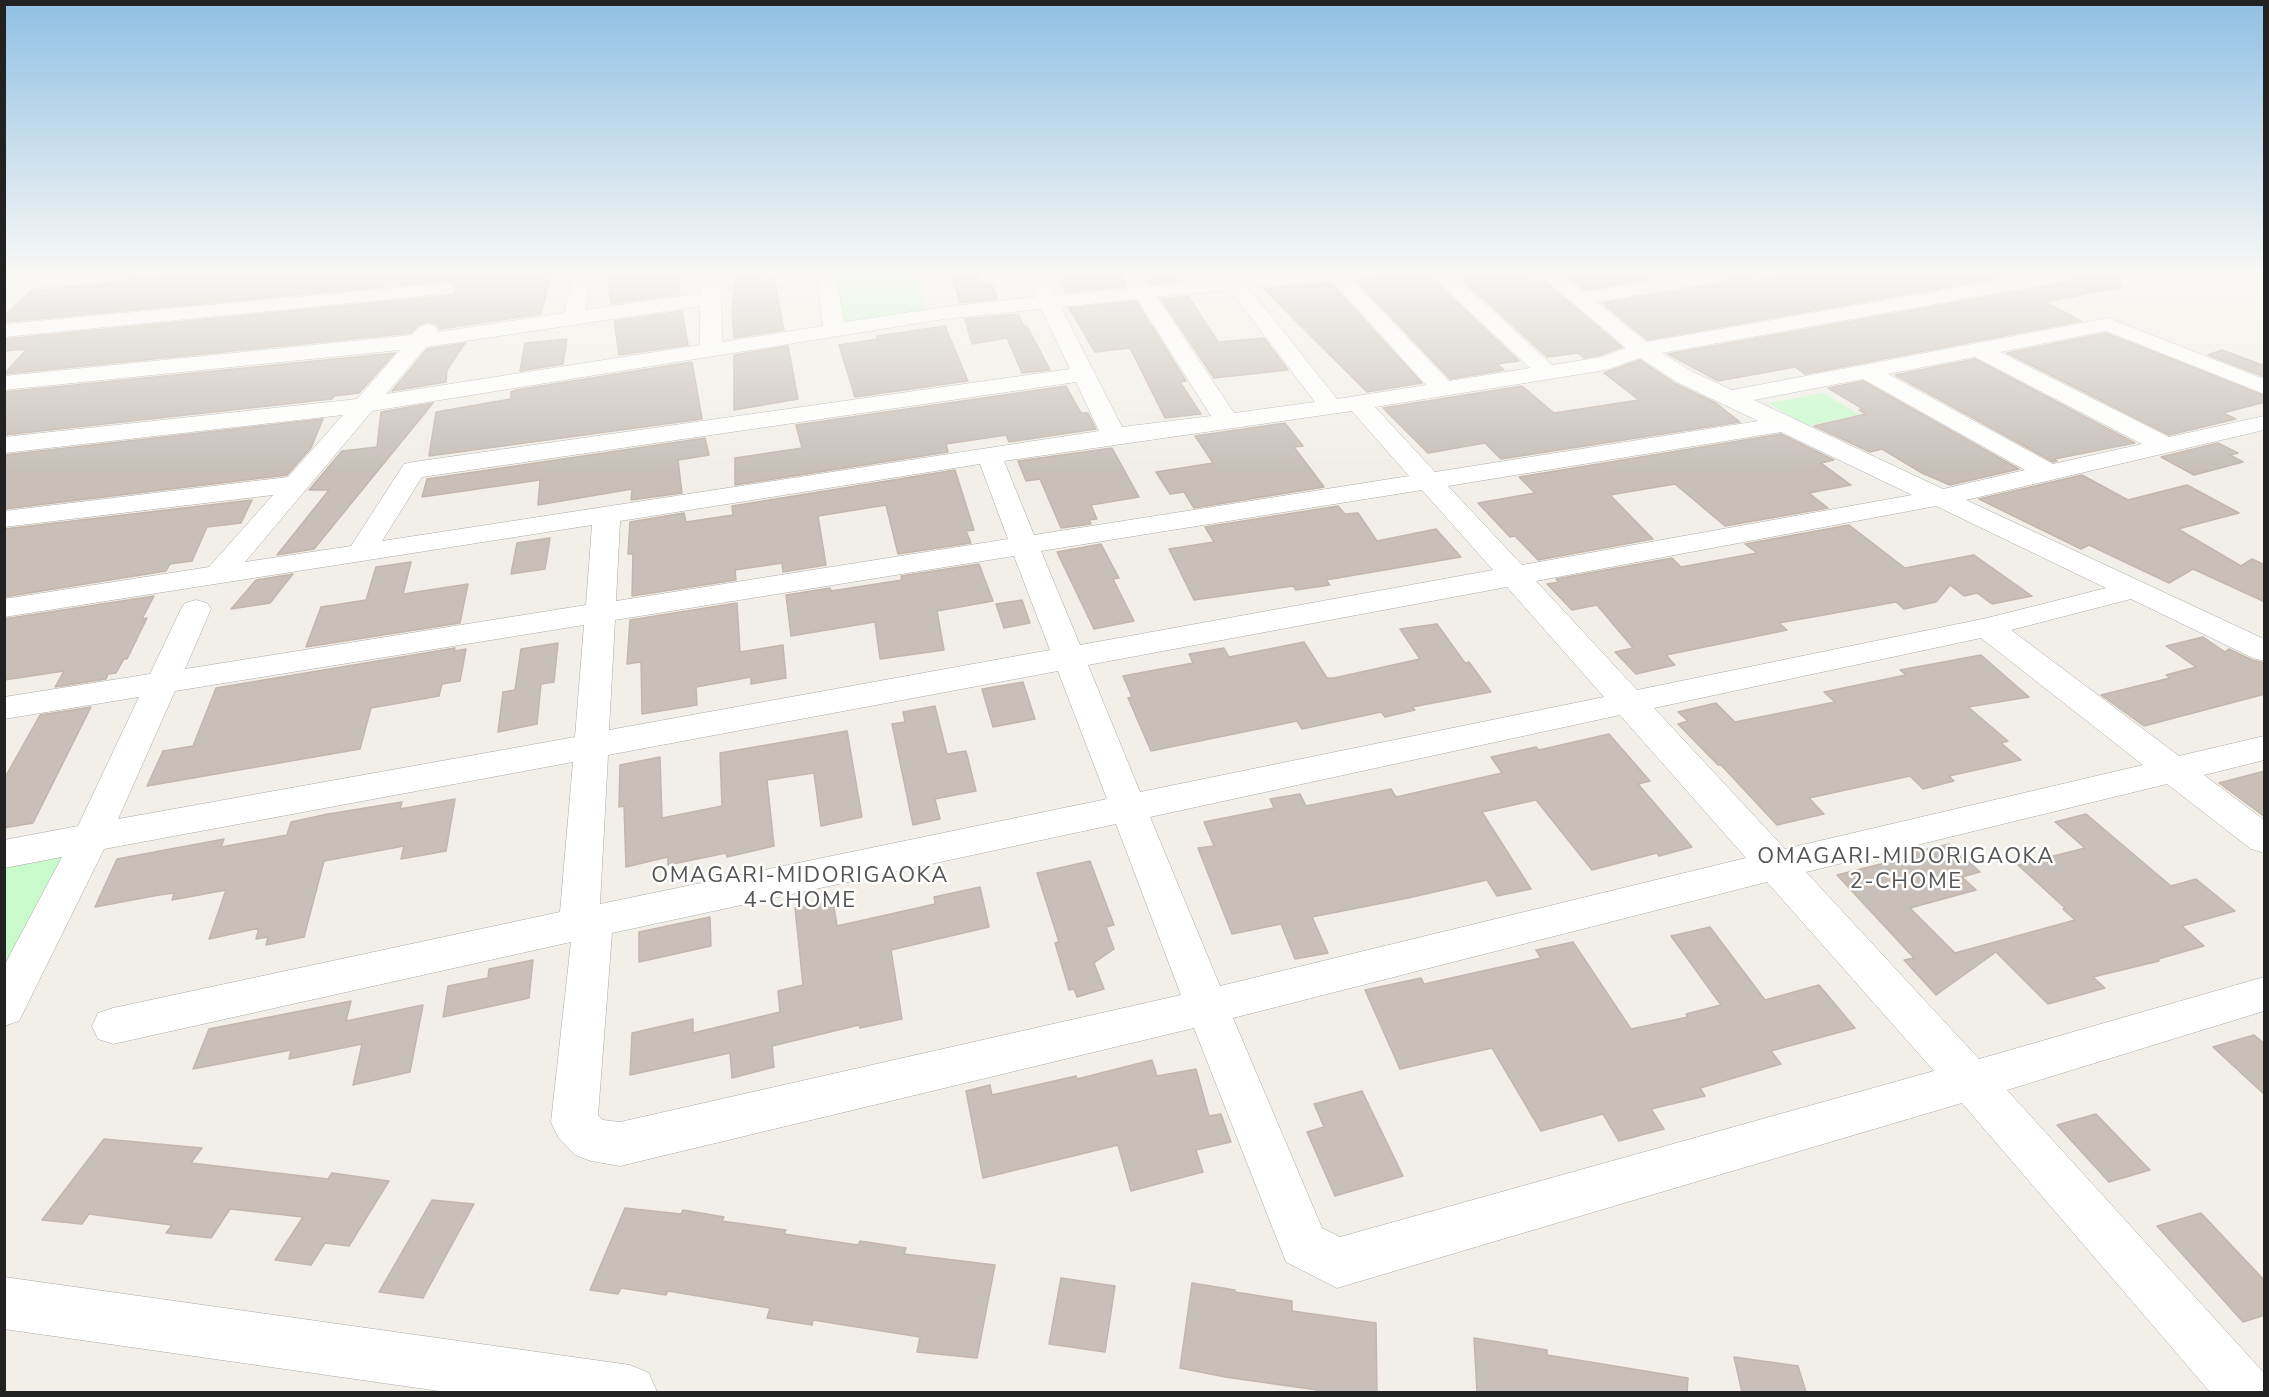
<!DOCTYPE html>
<style>
body{margin:0}
#map{position:relative;width:2269px;height:1397px;overflow:hidden;background:#f2efe9;font-family:"Nunito Sans",sans-serif}
canvas{display:block}
.frame{position:absolute;inset:0;border:6px solid #222;pointer-events:none}
</style>
<div id="map">
<canvas width="2269" height="1397"></canvas>
<div class="frame"></div>
</div>
<script>
const ctx = document.querySelector('canvas').getContext('2d');
ctx.lineJoin = 'round';
function fillPath(path, color) {
  ctx.fillStyle = color;
  ctx.fill(path, 'evenodd');
}
function toPath(rows) {
  const path = new Path2D();
  for (const r of rows) {
    path.moveTo(r[0], r[1]);
    for (let i = 2; i < r.length; i += 2) path.lineTo(r[i], r[i + 1]);
  }
  return path;
}
function stroke(path, color, width, dash) {
  ctx.strokeStyle = color;
  ctx.lineWidth = width;
  ctx.lineCap = dash ? 'butt' : 'round';
  ctx.setLineDash(dash || []);
  ctx.stroke(path);
}
function write(font, color, halo, rows, align = 'center') {
  ctx.font = font + ' "Nunito Sans",sans-serif';
  ctx.lineWidth = 5;
  ctx.setLineDash([]);
  ctx.textBaseline = 'middle';
  ctx.strokeStyle = halo;
  ctx.fillStyle = color;
  for (const [text, x, y, turn = 0] of rows) {
    ctx.save();
    ctx.translate(x, y);
    ctx.rotate((+turn || 0) * Math.PI / 180);
    ctx.textAlign = isNaN(turn) ? turn : align;
    if (halo) ctx.strokeText(text, 0, 0);
    ctx.fillText(text, 0, 0);
    ctx.restore();
  }
}
fillPath(toPath([
 [831,275,918,275,926,316,835,331],
 [1823,393,1860,415,1807,426,1768,403],
 [91,838,5,1008,5,854]
]), '#c8facc');
const building = toPath([
 [129,275,134,275,134,279,180,275,551,275,541,314,440,329,437,324,427,322,418,325,411,333,4,374,27,349,4,351,4,339,453,295,458,289,454,283,446,281,4,322,4,316,31,291,117,283,125,281,129,275],
 [607,275,680,275,679,294,611,304,607,275],
 [762,275,763,280,774,278,784,330,734,338,732,310,736,276,762,275],
 [951,275,979,275,982,284,992,284,997,299,960,303,951,275],
 [1057,275,1121,275,1126,286,1066,292,1057,275],
 [1145,275,1174,275,1178,281,1150,284,1145,275],
 [1392,275,1429,275,1519,361,1497,364,1504,370,1450,379,1355,279,1392,275],
 [1457,275,1526,275,1533,281,1542,279,1622,347,1601,355,1584,358,1578,353,1547,357,1457,275],
 [1570,275,1668,275,1585,290,1567,276,1570,275],
 [1732,275,1754,275,1755,280,1784,275,2015,275,1647,340,1602,303,1721,283,1728,281,1732,275],
 [2076,275,2120,275,2121,287,2046,302,2081,321,1805,374,1795,367,1718,381,1668,354,2064,283,2072,281,2076,275],
 [1330,282,1422,383,1367,392,1264,289,1330,282],
 [1188,296,1218,342,1264,338,1288,370,1214,378,1161,299,1188,296],
 [1136,301,1186,381,1180,382,1201,414,1165,418,1130,348,1095,352,1069,308,1136,301],
 [682,311,688,345,619,355,614,321,682,311],
 [1018,314,1024,326,1027,326,1050,370,1022,373,1007,338,972,344,965,319,1018,314],
 [945,326,968,381,855,397,839,345,878,339,877,336,945,326],
 [2106,333,2265,396,2265,402,2223,413,2236,419,2169,435,2007,353,2106,333],
 [567,339,563,364,520,371,525,343,567,339],
 [465,343,447,370,446,382,392,391,427,349,465,343],
 [788,346,798,399,734,410,734,355,788,346],
 [2222,350,2265,366,2265,377,2208,355,2222,350],
 [395,353,359,393,334,396,332,399,4,435,4,392,395,353],
 [1975,359,2135,443,2054,459,2057,461,2053,462,1895,375,1975,359],
 [1640,360,1676,384,1716,403,1740,422,1501,459,1485,443,1428,453,1383,408,1522,386,1554,413,1639,400,1604,373,1640,360],
 [692,362,702,419,429,456,436,412,511,399,511,392,516,390,692,362],
 [1863,381,2019,469,1950,485,1922,473,1882,449,1870,452,1814,426,1866,414,1859,410,1863,409,1828,388,1863,381],
 [1066,386,1081,413,1088,413,1096,429,1009,442,1006,435,946,444,948,452,735,485,735,458,802,448,796,425,1066,386],
 [433,403,314,549,277,555,329,490,309,490,342,451,377,447,381,412,433,403],
 [323,419,311,448,287,475,4,509,4,455,323,419],
 [1285,423,1303,446,1294,447,1324,487,1194,508,1184,492,1170,494,1156,472,1213,463,1195,436,1285,423],
 [1781,434,1834,460,1821,463,1851,485,1809,493,1828,508,1725,526,1675,484,1610,495,1653,539,1538,560,1515,536,1510,537,1478,503,1535,493,1519,477,1781,434],
 [705,438,709,455,678,460,682,493,631,500,632,489,538,505,540,480,422,497,427,479,705,438],
 [2218,443,2238,453,2230,455,2243,462,2194,475,2161,457,2218,443],
 [1112,448,1139,497,1091,505,1097,519,1089,520,1091,524,1061,528,1040,479,1026,481,1018,461,1112,448],
 [955,470,974,530,966,531,971,543,898,554,886,505,818,516,826,565,783,572,782,563,735,570,736,580,632,596,633,554,628,554,630,522,684,513,686,522,733,515,732,506,955,470],
 [2082,475,2128,500,2187,485,2239,513,2178,529,2241,566,2252,559,2265,565,2265,602,2193,569,2169,583,2089,545,2081,549,1979,499,2082,475],
 [252,500,241,523,207,527,192,561,170,564,166,571,4,597,4,529,252,500],
 [1338,506,1345,514,1358,513,1377,541,1436,529,1461,557,1326,580,1330,585,1296,590,1293,586,1194,600,1169,549,1214,542,1205,527,1338,506],
 [1849,525,1905,568,1974,555,2032,596,1992,604,1977,593,1964,596,1950,585,1936,602,1904,609,1896,602,1779,623,1787,630,1666,655,1675,665,1636,674,1615,652,1633,648,1597,605,1572,610,1547,584,1559,582,1556,579,1672,558,1681,567,1757,553,1745,544,1849,525],
 [550,538,545,569,511,574,517,543,550,538],
 [1101,544,1119,578,1113,579,1134,621,1094,629,1057,552,1101,544],
 [411,562,403,594,468,584,460,623,306,647,321,607,366,600,376,567,411,562],
 [979,564,993,601,937,611,944,650,880,659,875,622,791,636,786,595,830,588,831,591,902,580,901,576,979,564],
 [293,574,270,603,231,609,256,580,293,574],
 [154,596,142,619,147,618,127,659,124,659,116,673,108,674,106,679,55,687,64,671,4,680,4,619,154,596],
 [1022,600,1030,623,1004,628,996,604,1022,600],
 [737,603,740,652,783,645,786,678,751,684,751,677,696,687,697,705,642,714,641,662,627,664,630,620,737,603],
 [1437,624,1465,663,1469,662,1491,692,1412,707,1415,710,1385,717,1381,712,1302,729,1297,721,1151,751,1128,698,1132,697,1123,676,1193,663,1189,654,1224,648,1229,657,1304,642,1327,678,1334,678,1420,659,1400,629,1437,624],
 [2203,637,2225,652,2229,649,2252,660,2265,663,2265,694,2144,726,2101,695,2170,678,2166,675,2196,667,2166,646,2203,637],
 [558,643,554,682,541,684,537,724,498,732,503,692,515,690,521,649,558,643],
 [455,648,454,651,466,649,460,681,442,684,439,696,371,708,360,749,147,786,163,751,193,746,216,688,455,648],
 [1981,655,2029,697,1968,707,2008,741,2001,743,2021,760,1949,776,1954,781,1923,789,1910,776,1809,798,1824,814,1777,825,1721,765,1718,765,1678,724,1688,721,1678,712,1716,703,1735,722,1835,702,1824,692,1906,675,1900,670,1981,655],
 [1023,682,1035,719,993,727,982,689,1023,682],
 [935,706,947,754,966,751,976,791,935,799,940,819,913,825,892,724,905,722,903,712,935,706],
 [91,707,33,823,4,828,4,779,40,715,91,707],
 [847,731,862,817,821,826,814,773,767,780,774,846,727,857,726,853,668,865,668,857,626,867,624,806,619,807,620,765,660,757,662,818,722,806,720,753,847,731],
 [1609,734,1650,781,1638,784,1692,847,1659,856,1657,853,1592,870,1536,800,1482,812,1531,889,1497,896,1487,880,1408,898,1312,917,1328,953,1295,959,1281,924,1232,934,1198,848,1214,846,1204,822,1274,808,1270,799,1300,794,1306,806,1391,789,1396,797,1502,773,1491,757,1536,747,1539,750,1609,734],
 [2265,771,2265,817,2219,783,2265,771],
 [455,799,446,851,401,859,404,846,324,861,304,937,266,945,268,937,256,939,259,928,209,939,226,890,172,900,174,893,159,895,95,907,117,859,224,839,221,847,287,835,291,822,328,814,402,802,400,809,455,799],
 [2086,814,2171,886,2196,879,2235,911,2182,926,2204,946,2158,959,2159,961,2093,977,2105,988,2048,1004,1996,952,1936,995,1904,960,1914,958,1837,875,1905,858,1902,855,1949,844,1980,872,1962,877,1976,890,1910,908,1955,953,2075,920,2063,909,2065,908,2018,865,2085,848,2055,822,2086,814],
 [1090,861,1114,925,1106,927,1114,949,1094,963,1104,989,1077,997,1074,989,1069,990,1055,943,1059,942,1037,873,1090,861],
 [980,887,989,927,891,950,902,1019,860,1028,859,1025,772,1046,774,1067,732,1078,730,1053,630,1075,632,1033,693,1019,693,1033,780,1012,778,991,803,985,795,908,833,900,837,926,935,904,934,897,980,887],
 [710,917,711,946,639,962,639,932,710,917],
 [1710,927,1765,1000,1819,985,1855,1028,1771,1051,1781,1064,1700,1088,1705,1096,1651,1109,1664,1129,1619,1141,1603,1114,1541,1131,1492,1048,1400,1069,1365,990,1421,978,1424,984,1541,958,1536,950,1573,942,1631,1029,1688,1017,1686,1014,1721,1005,1671,936,1710,927],
 [533,960,529,998,443,1017,448,986,488,978,489,969,533,960],
 [351,1001,346,1021,423,1005,410,1072,353,1085,362,1044,289,1059,291,1050,193,1069,209,1029,351,1001],
 [2254,1035,2265,1044,2265,1095,2213,1047,2254,1035],
 [1152,1060,1157,1076,1196,1069,1209,1116,1221,1114,1231,1142,1196,1150,1203,1172,1131,1191,1118,1145,983,1178,966,1091,990,1085,992,1095,1076,1076,1077,1079,1152,1060],
 [1362,1091,1403,1176,1335,1196,1307,1132,1324,1127,1314,1104,1362,1091],
 [2096,1114,2150,1170,2109,1182,2057,1125,2096,1114],
 [104,1139,202,1148,191,1163,328,1179,332,1173,389,1181,349,1246,325,1243,311,1265,275,1260,303,1217,230,1209,211,1238,166,1233,172,1225,89,1214,82,1224,42,1220,104,1139],
 [432,1200,474,1204,423,1298,379,1292,432,1200],
 [625,1208,681,1214,683,1210,724,1217,722,1221,786,1230,784,1234,858,1245,860,1241,906,1248,904,1254,995,1265,977,1358,917,1352,920,1337,813,1320,812,1325,767,1318,770,1308,668,1291,666,1295,621,1288,618,1294,590,1290,625,1208],
 [2201,1213,2265,1281,2265,1315,2243,1322,2157,1226,2201,1213],
 [1061,1278,1115,1286,1105,1352,1049,1344,1061,1278],
 [1192,1283,1235,1290,1235,1292,1292,1301,1292,1311,1376,1323,1377,1392,1317,1392,1317,1390,1225,1377,1180,1368,1192,1283],
 [1474,1338,1547,1350,1547,1355,1688,1378,1687,1392,1477,1392,1474,1338],
 [1734,1357,1798,1366,1806,1392,1742,1392,1734,1357]
]);
fillPath(building, '#c7bfb8');
stroke(building, '#c4b6ab', 1.5);
const minor = toPath([
 [46,275,127,275,124,279,117,281,4,291,4,279,46,275],
 [572,275,592,275,585,310,701,293,701,275,721,275,722,342,823,326,816,275,836,275,844,322,944,307,1036,297,1025,275,1045,275,1055,295,1130,288,1123,277,1124,275,1142,275,1149,286,1221,278,1219,275,1323,275,1320,279,1313,281,1249,288,1337,399,1426,385,1327,275,1348,275,1449,381,1530,368,1431,275,1453,275,1552,365,1602,357,1626,348,1540,275,1563,275,1584,292,1683,275,1730,275,1727,279,1720,281,1597,302,1646,342,2029,275,2074,275,2071,279,2064,281,1662,353,1693,372,1732,390,2108,318,2264,379,2264,394,2106,331,2000,352,2169,437,2264,416,2264,430,1966,500,2264,639,2264,661,2253,658,2131,599,2011,630,2179,756,2264,736,2264,760,2204,775,2264,820,2264,853,2251,849,2167,784,1806,872,1979,1059,2264,977,2264,1011,2007,1090,2264,1373,2264,1392,2210,1392,1962,1103,1337,1288,1286,1262,1194,1028,620,1166,591,1161,575,1155,558,1137,551,1122,571,942,113,1044,98,1039,92,1026,98,1013,113,1008,560,912,573,762,104,849,19,1021,4,1026,4,966,62,857,4,868,4,840,78,826,139,697,4,719,4,697,150,674,181,609,185,603,196,600,207,603,211,609,185,669,586,605,592,525,4,617,4,599,209,567,273,495,4,527,4,511,288,477,343,415,4,453,4,437,357,399,400,350,4,390,4,376,412,335,420,326,428,324,436,326,438,332,564,313,572,275],
 [1230,290,1315,402,1234,413,1157,297,1230,290],
 [1137,299,1211,416,1122,427,1061,307,1137,299],
 [700,306,700,345,386,394,426,347,700,306],
 [1041,309,1070,369,413,462,404,464,351,546,245,562,372,411,944,319,1041,309],
 [1975,357,2142,444,2053,464,1888,374,1975,357],
 [1640,358,1677,382,1758,421,1435,472,1375,407,1606,370,1640,358],
 [1863,379,2025,470,1943,489,1754,400,1863,379],
 [1076,382,1099,431,382,541,422,477,1076,382],
 [1352,411,1409,476,1034,535,1004,461,1352,411],
 [1781,432,1912,495,1522,565,1448,486,1781,432],
 [980,464,1008,539,616,601,620,521,980,464],
 [1422,490,1493,570,1080,645,1041,551,1422,490],
 [1936,506,2106,588,1987,618,1637,690,1536,581,1936,506],
 [1014,556,1050,650,609,730,615,620,1014,556],
 [1507,587,1604,697,1140,792,1088,665,1507,587],
 [584,625,575,737,118,819,175,691,584,625],
 [1981,638,2143,765,1785,849,1654,708,1981,638],
 [1058,671,1107,799,600,904,608,755,1058,671],
 [1620,715,1746,858,1220,986,1150,817,1620,715],
 [1116,824,1181,995,620,1122,603,1120,598,1115,612,933,1116,824],
 [1767,882,1934,1071,1340,1237,1322,1228,1233,1018,1767,882],
 [446,283,453,285,456,289,453,293,4,337,4,324,446,283],
 [4,1277,630,1365,649,1373,657,1392,446,1392,4,1329,4,1277]
]);
stroke(minor, '#a9a9a9', 1);
fillPath(minor, '#fff');
const sky = ctx.createLinearGradient(0, 0, 0, 471);
sky.addColorStop(0, '#8fc0e4');
sky.addColorStop(0.58, '#f9f8f5');
sky.addColorStop(1, '#f9f8f500');
ctx.fillStyle = sky;
ctx.fillRect(0, 0, 2269, 471);
ctx.letterSpacing = '1.5px';
write('22px', '#555', '#fff', [
 ["OMAGARI-MIDORIGAOKA",1906,858],
 ["2-CHOME",1906,883],
 ["OMAGARI-MIDORIGAOKA",800,877],
 ["4-CHOME",800,902]
]);
ctx.letterSpacing = '0px';
</script>
